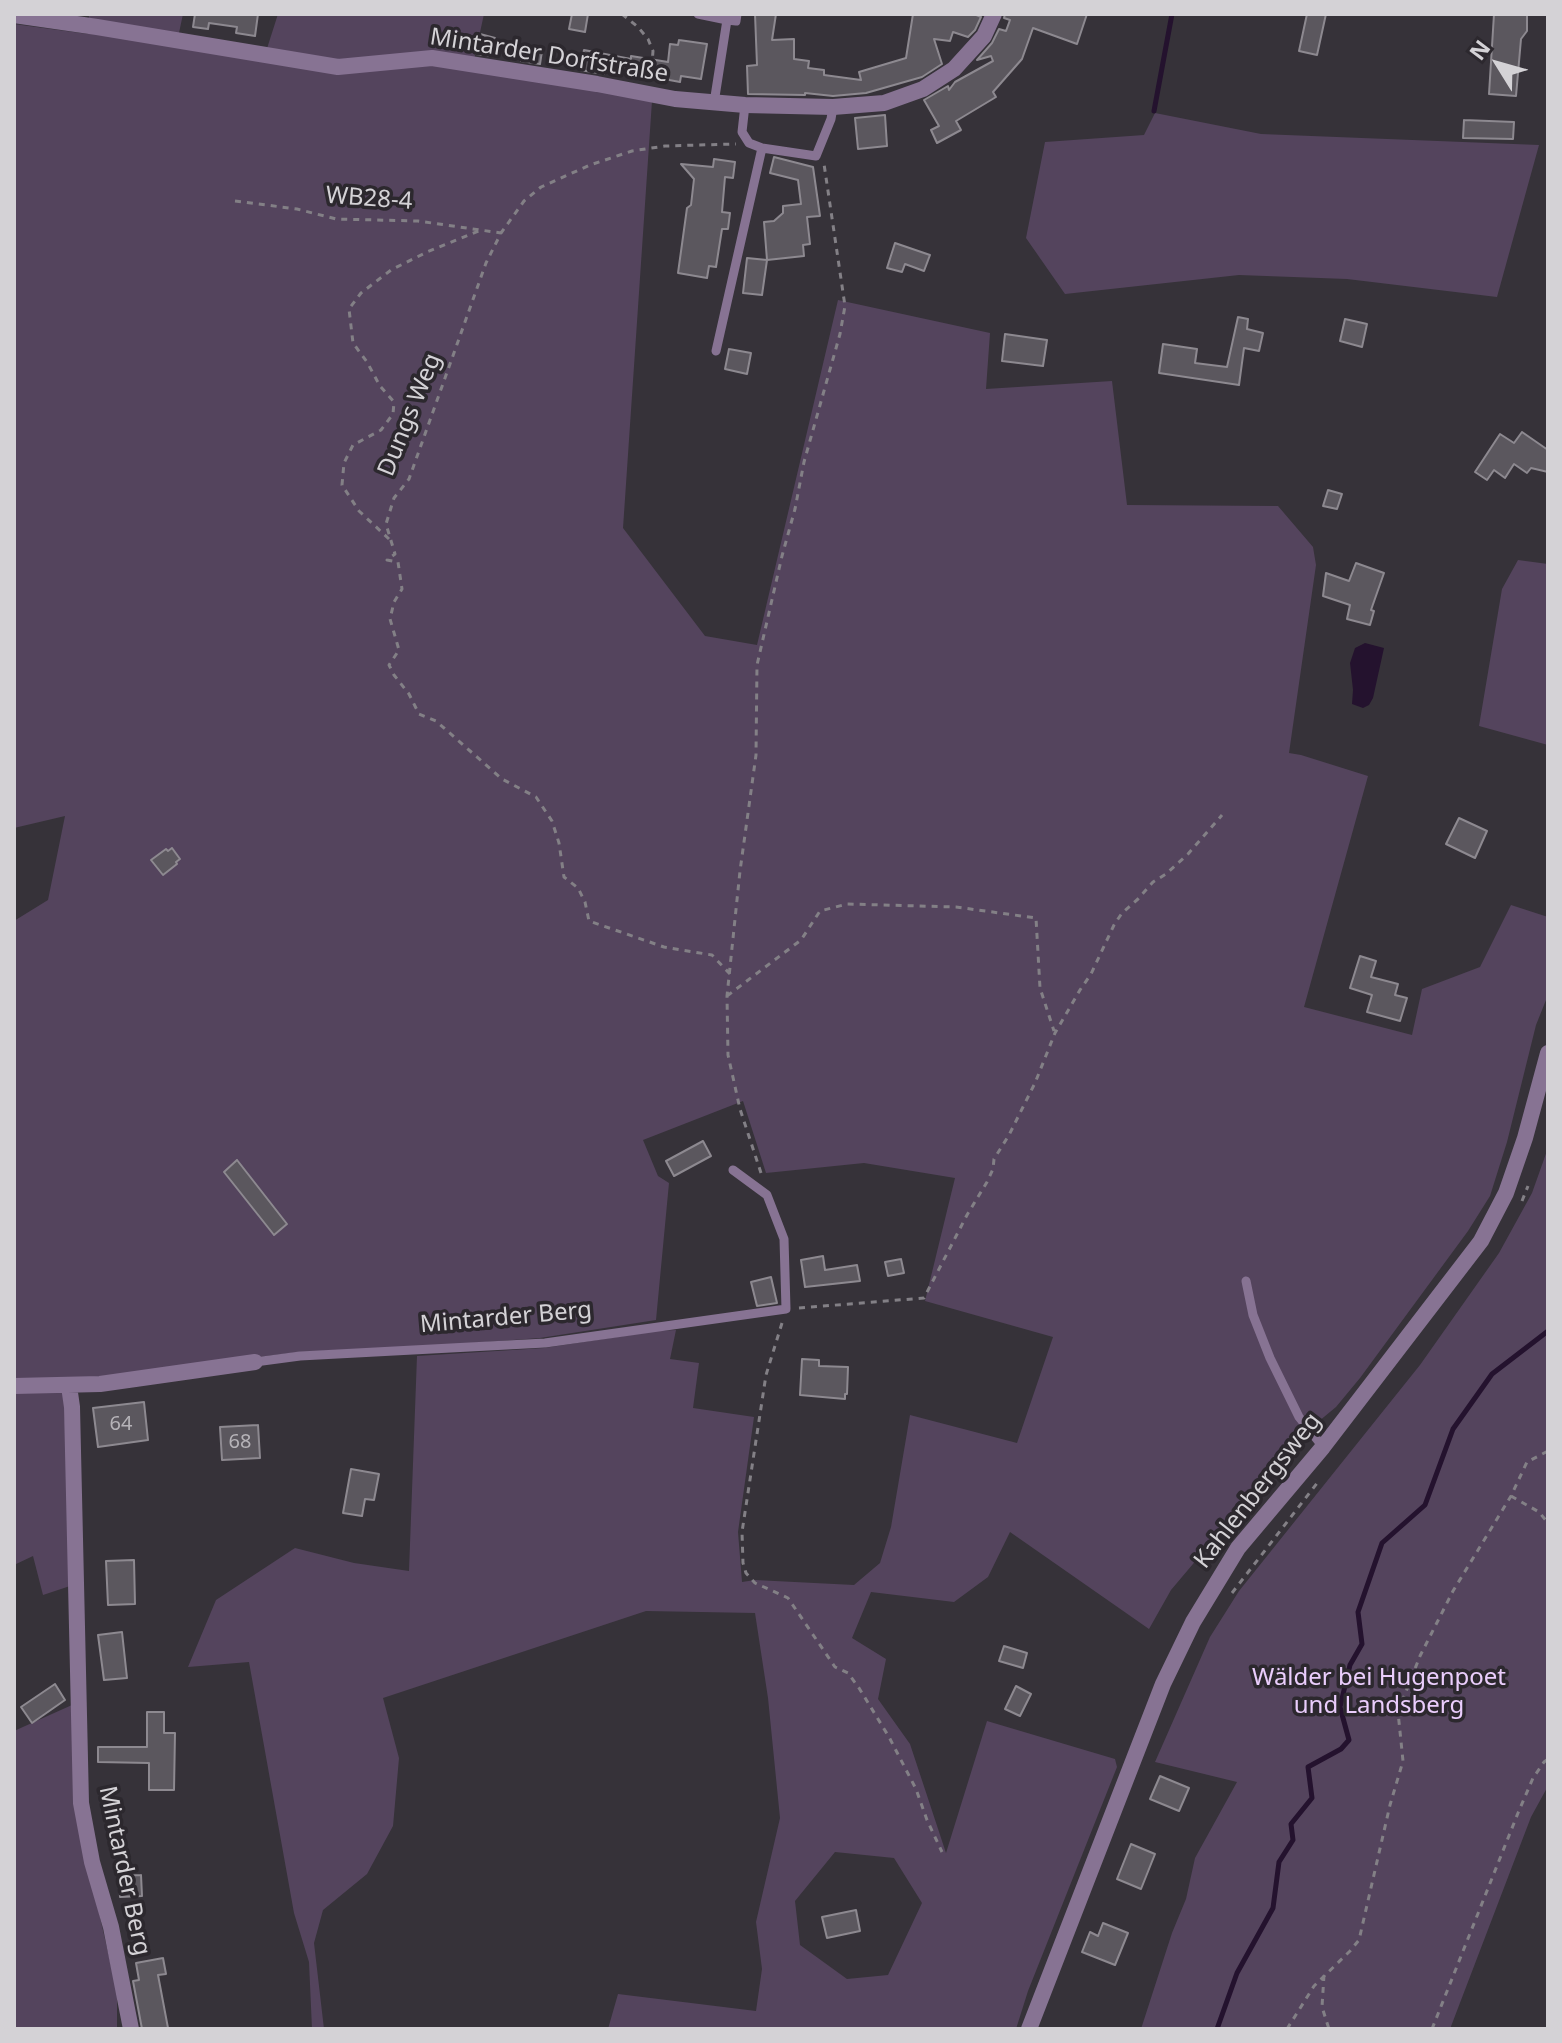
<!DOCTYPE html>
<meta charset="utf-8">
<style>
body{margin:0}
#map{position:relative;width:1562px;height:2043px;overflow:hidden;background:#363239;font-family:"Noto Sans",sans-serif}
canvas{display:block}
.frame{position:absolute;inset:0;border:16px solid #d4d2d6;pointer-events:none}
.north{position:absolute;left:1458px;top:24px;width:80px;height:80px;-webkit-text-stroke:6px #2c282e;paint-order:stroke;rotate:307deg;font-size:22px;font-weight:700;line-height:32px;text-align:center;color:#d4d2d6}
.north::after{content:'';display:block;margin:auto;width:28px;height:36px;background:#d4d2d6;clip-path:polygon(50% 0,100% 100%,50% 72%,0 100%)}
</style>
<div id="map">
<canvas width="1562" height="2043"></canvas>
<div class="frame"></div>
<div class="north">N</div>
</div>
<script>
const ctx = document.querySelector('canvas').getContext('2d');
ctx.lineJoin = 'round';
function fillPath(path, color) {
  ctx.fillStyle = color;
  ctx.fill(path, 'evenodd');
}
function toPath(rows) {
  const path = new Path2D();
  for (const r of rows) {
    path.moveTo(r[0], r[1]);
    for (let i = 2; i < r.length; i += 2) path.lineTo(r[i], r[i + 1]);
  }
  return path;
}
function stroke(path, color, width, dash) {
  ctx.strokeStyle = color;
  ctx.lineWidth = width;
  ctx.lineCap = dash ? 'butt' : 'round';
  ctx.setLineDash(dash || []);
  ctx.stroke(path);
}
function write(font, color, halo, rows, align = 'center') {
  ctx.font = font + ' "Noto Sans",sans-serif';
  ctx.lineWidth = 7;
  ctx.setLineDash([]);
  ctx.textBaseline = 'middle';
  ctx.strokeStyle = halo;
  ctx.fillStyle = color;
  for (const [text, x, y, turn = 0] of rows) {
    ctx.save();
    ctx.translate(x, y);
    ctx.rotate((+turn || 0) * Math.PI / 180);
    ctx.textAlign = isNaN(turn) ? turn : align;
    if (halo) ctx.strokeText(text, 0, 0);
    ctx.fillText(text, 0, 0);
    ctx.restore();
  }
}
fillPath(toPath([
 [89,14,183,14,176,47,263,61,278,14,484,14,474,60,652,101,623,528,705,636,757,645,838,300,990,333,986,389,1112,381,1127,505,1278,506,1313,547,1316,565,1289,753,1301,755,1368,776,1304,1007,1412,1035,1422,989,1480,967,1511,905,1548,917,1548,995,1536,1025,1507,1142,1490,1196,1468,1231,1360,1378,1336,1407,1301,1436,1171,1590,1149,1629,1010,1532,988,1577,954,1602,871,1592,852,1638,886,1659,878,1699,910,1744,946,1853,987,1721,1115,1759,1117,1767,1028,1991,1016,2029,608,2029,618,1994,756,2011,762,1969,756,1922,780,1818,768,1698,755,1613,646,1611,383,1698,399,1758,393,1826,367,1874,323,1910,314,1943,324,2029,312,2029,309,1962,294,1913,249,1662,188,1667,216,1600,295,1548,354,1563,409,1571,417,1356,544,1348,656,1331,676,1330,670,1359,699,1363,693,1408,754,1417,738,1532,742,1582,755,1580,854,1585,880,1563,891,1527,910,1415,1017,1443,1053,1337,925,1301,955,1178,864,1163,766,1173,743,1101,643,1140,658,1176,669,1183,656,1320,540,1338,418,1347,299,1352,63,1381,73,1585,43,1595,33,1556,14,1565,14,921,48,900,65,816,14,828,14,24,88,34],
 [835,1852,894,1858,922,1903,888,1975,847,1979,800,1945,795,1901],
 [1155,113,1261,134,1539,145,1497,297,1347,279,1239,275,1065,294,1026,238,1045,142,1144,135],
 [1518,560,1548,564,1548,745,1479,726,1502,589],
 [1548,1148,1548,1786,1531,1817,1450,2029,1141,2029,1172,1933,1186,1899,1195,1858,1237,1782,1155,1762,1210,1637,1239,1591,1420,1365,1499,1253,1532,1193],
 [72,1705,87,1860,117,1992,117,2029,14,2029,14,1731]
]), '#54445d');
fillPath(toPath([
 [1365,643,1384,648,1373,698,1369,705,1363,708,1352,704,1353,690,1350,663,1355,648]
]), '#24122e');
stroke(toPath([
 [1154,111,1172,14],
 [1217,2029,1237,1973,1273,1908,1279,1862,1293,1840,1291,1824,1312,1798,1308,1767,1341,1749,1349,1740,1340,1707,1350,1665,1362,1644,1358,1612,1382,1543,1425,1505,1453,1429,1492,1374,1548,1331]
]), '#24122e', 5);
const building = toPath([
 [195,14,258,14,255,36,236,33,237,27,209,23,208,29,193,27,195,14],
 [572,14,588,14,585,32,569,29,572,14],
 [755,14,776,14,772,40,794,39,794,59,809,61,808,68,824,70,824,75,861,80,859,72,906,58,913,14,974,14,981,17,975,30,968,37,953,32,950,41,934,39,942,64,922,77,866,93,833,96,805,93,805,95,748,94,747,66,757,65,755,14],
 [1005,14,1087,14,1077,44,1033,28,1022,59,993,92,996,97,956,121,961,130,937,143,931,130,939,126,924,100,948,86,949,90,955,82,993,61,991,56,977,60,992,43,999,29,1006,31,1010,20,1004,18,1005,14],
 [1307,14,1326,14,1317,55,1299,51,1307,14],
 [1494,14,1527,14,1527,31,1521,39,1516,96,1489,94,1494,14],
 [480,34,495,38,492,56,476,54,480,34],
 [679,40,707,44,701,79,681,76,680,82,605,68,604,74,580,70,584,50,631,59,631,56,668,62,670,44,678,45,679,40],
 [524,48,542,51,540,64,521,61,524,48],
 [885,115,887,146,858,149,855,118,885,115],
 [1464,120,1514,122,1513,139,1463,138,1464,120],
 [774,157,813,167,820,216,807,217,810,244,803,245,804,256,767,260,762,295,743,293,747,258,767,260,764,222,774,221,783,213,783,206,801,204,798,180,770,173,774,157],
 [714,159,735,162,733,178,725,177,722,212,730,213,728,229,722,229,716,267,709,266,707,278,678,273,687,208,691,205,694,179,681,164,713,167,714,159],
 [895,243,930,255,924,271,905,264,902,272,887,268,895,243],
 [1238,317,1248,319,1247,329,1263,333,1259,351,1244,348,1239,385,1159,373,1163,344,1197,349,1195,363,1227,367,1238,317],
 [1345,319,1367,324,1362,347,1340,341,1345,319],
 [1005,334,1047,340,1043,366,1002,361,1005,334],
 [729,349,751,353,747,374,725,369,729,349],
 [1522,432,1548,450,1548,472,1531,468,1527,473,1514,464,1505,478,1494,470,1487,480,1475,472,1500,434,1514,443,1522,432],
 [1328,490,1342,494,1337,509,1323,506,1328,490],
 [1356,563,1384,573,1371,610,1374,611,1370,625,1347,619,1350,605,1323,596,1326,573,1349,581,1356,563],
 [1459,818,1487,831,1475,858,1446,844,1459,818],
 [172,848,180,859,176,862,177,864,163,875,151,860,166,849,168,851,172,848],
 [1360,956,1376,961,1371,977,1398,984,1395,995,1407,998,1400,1021,1367,1012,1372,995,1350,988,1360,956],
 [703,1141,711,1156,674,1176,666,1161,703,1141],
 [237,1160,287,1224,274,1235,224,1172,237,1160],
 [823,1256,825,1270,857,1265,860,1281,805,1287,801,1260,823,1256],
 [901,1259,904,1273,888,1276,885,1262,901,1259],
 [771,1277,777,1303,757,1306,751,1282,771,1277],
 [802,1359,819,1360,819,1366,848,1367,847,1394,845,1394,845,1399,800,1395,802,1359],
 [144,1402,148,1440,98,1447,93,1408,144,1402],
 [258,1425,260,1458,222,1460,220,1427,258,1425],
 [351,1469,379,1474,374,1500,365,1499,362,1516,343,1513,351,1469],
 [134,1560,135,1604,108,1605,106,1561,134,1560],
 [122,1632,127,1678,104,1680,98,1635,122,1632],
 [1004,1646,1027,1653,1023,1668,999,1661,1004,1646],
 [55,1684,65,1700,32,1723,21,1707,55,1684],
 [1016,1686,1031,1694,1020,1716,1005,1709,1016,1686],
 [147,1712,164,1712,164,1733,175,1733,174,1790,149,1790,149,1763,98,1762,98,1747,147,1747,147,1712],
 [1160,1776,1189,1788,1179,1811,1150,1799,1160,1776],
 [1131,1844,1155,1854,1141,1889,1117,1879,1131,1844],
 [141,1875,142,1896,120,1897,119,1876,141,1875],
 [856,1910,860,1931,827,1938,822,1917,856,1910],
 [1103,1923,1128,1933,1115,1965,1082,1952,1090,1932,1098,1936,1103,1923],
 [163,1958,166,1974,158,1975,168,2028,142,2029,133,1981,139,1980,136,1963,163,1958]
]);
fillPath(building, '#5b575e');
stroke(building, '#8d8990', 2);
stroke(toPath([
 [622,14,638,27,648,39,653,51,651,78],
 [235,201,297,209,336,219,418,221,501,233],
 [389,539,359,511,342,485,344,463,353,445,381,430,393,414,394,402,380,386,367,362,353,343,349,309,361,293,391,270,427,252,481,230],
 [730,974,712,955,664,947,589,921,585,902,578,888,564,877,559,843,552,821,536,797,502,779,436,721,419,714,409,694,394,675,389,665,399,650,390,619,394,602,402,589,398,562,387,560,395,554,386,524,394,498,409,479,486,263,501,233,524,201,541,187,590,165,632,151,665,146,736,144],
 [727,996,801,940,820,911,847,904,956,907,1036,918,1040,988,1054,1031],
 [761,1173,740,1109,728,1055,727,996,740,871,756,755,757,665,782,556,795,509,804,462,840,334,845,306,824,164],
 [1522,1201,1528,1186],
 [799,1308,924,1298,967,1215,987,1182,993,1169,994,1159,1009,1135,1035,1083,1055,1033,1080,990,1091,974,1114,925,1122,913,1138,899,1153,882,1166,874,1188,854,1222,815],
 [782,1323,766,1375,742,1532,743,1563,746,1573,755,1583,788,1598,835,1667,848,1673,859,1688,889,1737,916,1789,927,1820,942,1852],
 [1511,1496,1539,1512,1548,1523],
 [1232,1593,1318,1482],
 [1324,1975,1322,2007,1329,2029],
 [1287,2029,1314,1986,1350,1951,1359,1940,1390,1805,1403,1761,1398,1712,1420,1656,1453,1591,1511,1496,1527,1462,1548,1451],
 [1432,2029,1518,1813,1533,1778,1544,1762,1548,1759]
]), '#838086', 3, [6, 6]);
stroke(toPath([
 [698,14,727,20],
 [714,103,727,20,736,21,737,14],
 [745,105,742,132,749,143,762,148,816,156,831,119,833,107],
 [716,351,762,148],
 [1246,1281,1253,1315,1270,1358,1299,1417,1323,1447],
 [255,1362,300,1356,545,1343,786,1309,784,1239,767,1195,733,1170]
]), '#877393', 9);
stroke(toPath([
 [14,15,97,27,338,67,432,58,597,84,675,99,745,105,833,107,884,103,923,89,954,69,984,36,994,14],
 [14,1386,100,1384,255,1362],
 [69,1386,72,1407,81,1803,92,1862,111,1927,131,2029]
]), '#877393', 16);
stroke(toPath([
 [1029,2029,1163,1684,1193,1622,1238,1548,1323,1447,1481,1241,1506,1193,1525,1138,1548,1053]
]), '#877393', 16);
write('20px', '#b6b3b8', null, [
 ["64",121,1424],
 ["68",240,1442]
]);
write('24px', '#d4d2d6', '#2c282e', [
 ["Mintarder Dorfstraße",549,56,9],
 ["WB28-4",369,199,4],
 ["Dungs Weg",410,415,-68],
 ["Mintarder Berg",506,1318,-5],
 ["Kahlenbergsweg",1258,1491,-52],
 ["Mintarder Berg",124,1871,78]
]);
write('24px', '#eacdfc', '#2c282e', [
 ["Wälder bei Hugenpoet",1379,1678],
 ["und Landsberg",1379,1706]
]);
</script>
